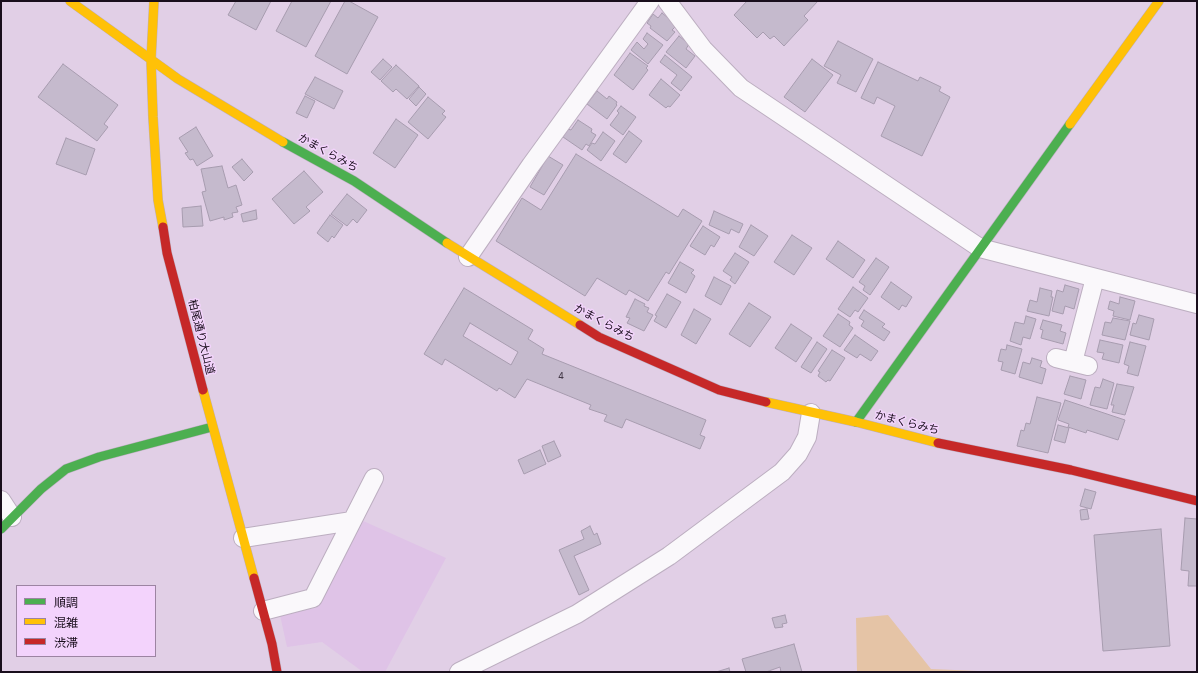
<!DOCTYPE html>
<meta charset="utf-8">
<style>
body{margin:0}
#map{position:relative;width:1198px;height:673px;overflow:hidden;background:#e1cfe6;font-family:Rubik,"Noto Sans JP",sans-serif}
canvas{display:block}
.frame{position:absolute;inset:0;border:2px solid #190e1c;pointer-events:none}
.legend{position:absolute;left:16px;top:585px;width:140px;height:72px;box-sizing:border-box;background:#f3d3fc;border:1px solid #9c84a2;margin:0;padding:5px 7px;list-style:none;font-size:12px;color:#190e1c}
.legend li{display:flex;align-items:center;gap:8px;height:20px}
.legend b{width:20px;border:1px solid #9c84a2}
</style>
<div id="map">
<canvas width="1198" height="673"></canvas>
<div class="frame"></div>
<ul class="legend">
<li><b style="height:5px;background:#4caf50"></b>順調</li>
<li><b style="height:5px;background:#ffc107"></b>混雑</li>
<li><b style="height:5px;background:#c62828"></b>渋滞</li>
</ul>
</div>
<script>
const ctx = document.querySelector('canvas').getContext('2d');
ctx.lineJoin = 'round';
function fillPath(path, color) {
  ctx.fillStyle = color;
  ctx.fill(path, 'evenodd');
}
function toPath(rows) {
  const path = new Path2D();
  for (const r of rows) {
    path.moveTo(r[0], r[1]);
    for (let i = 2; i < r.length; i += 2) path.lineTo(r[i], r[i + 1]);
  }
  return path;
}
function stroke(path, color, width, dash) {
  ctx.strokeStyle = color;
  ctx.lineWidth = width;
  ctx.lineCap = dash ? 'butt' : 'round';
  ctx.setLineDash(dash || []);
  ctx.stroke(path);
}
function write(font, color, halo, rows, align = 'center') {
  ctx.font = font + ' Rubik,"Noto Sans JP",sans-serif';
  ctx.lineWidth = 3;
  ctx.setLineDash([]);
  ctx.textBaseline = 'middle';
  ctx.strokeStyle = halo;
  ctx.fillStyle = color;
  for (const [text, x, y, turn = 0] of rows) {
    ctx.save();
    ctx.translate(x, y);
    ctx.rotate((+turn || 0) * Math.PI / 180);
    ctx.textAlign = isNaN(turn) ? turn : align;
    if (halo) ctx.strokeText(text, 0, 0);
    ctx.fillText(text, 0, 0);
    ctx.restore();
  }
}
fillPath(toPath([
 [361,520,446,558,385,672,363,672,322,642,287,647,280,615,316,608]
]), '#dfc3e7');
fillPath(toPath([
 [888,615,931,669,1001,672,857,672,856,618]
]), '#e5c4a6');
const building = toPath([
 [236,1,271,1,256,30,228,15,236,1],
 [292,1,331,1,306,47,276,31,292,1],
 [345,1,349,1,378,17,347,74,315,56,345,1],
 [747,1,818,1,804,16,808,20,784,46,774,36,770,39,763,32,757,38,734,15,747,1],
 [662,13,677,25,672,30,675,32,667,41,650,28,651,26,647,23,653,14,658,18,662,13],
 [647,33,663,45,648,64,631,50,637,42,644,49,648,44,643,39,647,33],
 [679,36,689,44,686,49,695,56,686,68,666,52,679,36],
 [838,41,873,59,856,92,837,83,841,75,824,66,838,41],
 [630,53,648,66,646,68,648,70,633,90,614,75,630,53],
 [665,55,692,77,681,91,671,83,677,75,660,62,665,55],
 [383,59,392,67,380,80,371,72,383,59],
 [812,59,833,75,805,112,784,97,812,59],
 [878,62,918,81,920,77,941,87,939,91,950,97,922,156,881,136,895,106,877,97,874,104,861,98,878,62],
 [63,64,118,105,104,124,108,127,97,141,38,97,63,64],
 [396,65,419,86,407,99,396,89,393,92,381,81,396,65],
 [315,77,343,91,334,109,305,94,315,77],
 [661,79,680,95,670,107,668,106,666,108,649,95,661,79],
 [419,87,426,94,416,106,409,99,419,87],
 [597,91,607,99,609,96,617,102,616,104,617,105,607,119,587,104,597,91],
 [305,96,315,101,307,118,296,113,305,96],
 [428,97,445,111,442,114,446,117,428,139,408,122,428,97],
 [621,106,636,117,623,135,610,125,619,113,617,111,621,106],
 [396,119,418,135,395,168,373,153,396,119],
 [578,120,592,129,591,132,596,135,589,146,586,144,582,150,563,137,568,129,571,130,578,120],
 [196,127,213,156,197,166,193,159,190,160,185,153,188,152,179,138,196,127],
 [629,131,642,141,626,163,613,154,629,131],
 [603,132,615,141,601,161,587,150,592,143,595,144,603,132],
 [66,138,95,149,86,175,56,164,66,138],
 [576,154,678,217,683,209,702,221,669,274,666,272,648,301,629,290,626,295,597,278,585,296,496,241,522,198,541,210,576,154],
 [548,156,563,165,544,195,530,187,548,156],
 [242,159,253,172,244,181,232,167,242,159],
 [222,166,228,188,236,185,242,205,236,207,238,212,232,213,233,217,224,220,224,217,210,221,202,192,206,191,201,169,222,166],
 [304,171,323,192,306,207,310,211,294,224,272,199,304,171],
 [347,194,367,210,357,223,353,219,347,226,331,214,347,194],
 [201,206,203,226,183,227,182,208,201,206],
 [256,210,257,219,243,222,241,214,256,210],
 [714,211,743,224,739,233,731,229,729,234,709,225,714,211],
 [330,215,343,225,334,238,332,236,328,242,317,233,330,215],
 [751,225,768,236,754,256,739,247,751,225],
 [703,226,720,237,714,247,711,245,705,255,690,246,703,226],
 [792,235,812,248,794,275,774,262,792,235],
 [838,241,865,260,853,278,826,259,838,241],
 [735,253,749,262,735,284,730,280,732,277,723,271,735,253],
 [876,258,889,267,870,295,863,290,865,286,859,282,876,258],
 [680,262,694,270,691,273,695,276,686,293,668,283,680,262],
 [714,277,731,286,721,305,705,296,714,277],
 [891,282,912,297,906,307,902,305,899,310,881,297,891,282],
 [1065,285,1079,289,1074,309,1065,306,1063,314,1052,311,1057,290,1063,292,1065,285],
 [853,287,868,298,858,312,855,310,850,317,838,309,853,287],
 [464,288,533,330,528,339,544,349,542,354,706,420,700,435,705,437,700,449,626,419,622,428,604,421,607,415,589,409,591,405,527,379,515,398,499,388,497,391,445,359,442,365,424,354,464,288],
 [470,323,518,352,511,365,463,336,470,323],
 [1040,288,1052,291,1051,297,1053,297,1049,316,1027,311,1030,300,1037,302,1040,288],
 [667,294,681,302,666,328,654,321,657,316,655,315,667,294],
 [1120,297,1135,301,1130,320,1113,316,1114,311,1108,309,1110,301,1119,304,1120,297],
 [635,299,645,304,644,306,649,308,647,312,653,315,644,331,627,323,630,318,626,317,635,299],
 [749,303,771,317,750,347,729,334,749,303],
 [694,309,711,319,696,344,681,335,694,309],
 [864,310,885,324,882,327,890,332,884,341,861,326,864,321,859,318,864,310],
 [838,314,850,322,849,325,853,328,840,347,823,336,838,314],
 [1139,315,1154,319,1149,340,1130,335,1133,323,1136,324,1139,315],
 [1026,316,1036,319,1030,339,1023,337,1021,345,1010,341,1015,322,1024,324,1026,316],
 [1113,318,1130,321,1125,340,1102,335,1105,322,1111,323,1113,318],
 [1043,320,1062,325,1060,331,1066,333,1063,344,1041,338,1043,330,1040,329,1043,320],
 [791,324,812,338,796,362,775,348,791,324],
 [855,335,878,351,871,361,860,354,857,358,844,350,855,335],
 [1100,340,1123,345,1119,363,1102,359,1104,353,1097,352,1100,340],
 [817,342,827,349,811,373,801,367,817,342],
 [1130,342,1146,346,1138,376,1127,373,1129,366,1124,364,1130,342],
 [1007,345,1022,349,1015,374,1001,370,1003,362,998,361,1001,349,1006,350,1007,345],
 [832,350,845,358,830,381,828,380,826,382,818,376,820,372,818,371,832,350],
 [1032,358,1042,361,1040,367,1046,369,1042,384,1019,377,1023,362,1030,364,1032,358],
 [1070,376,1086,380,1081,399,1064,394,1070,376],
 [1103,379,1114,383,1107,409,1090,405,1095,387,1100,388,1103,379],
 [1117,384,1134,387,1125,415,1112,412,1114,405,1111,405,1117,384],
 [1037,397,1061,403,1048,453,1017,446,1021,430,1024,431,1026,423,1030,424,1037,397],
 [1065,400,1125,420,1118,440,1087,430,1086,433,1068,427,1069,424,1058,420,1065,400],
 [1058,425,1069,428,1065,443,1054,440,1058,425],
 [554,441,561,456,548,462,542,446,554,441],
 [540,450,546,464,524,474,518,460,540,450],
 [1085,489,1096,492,1091,509,1080,506,1085,489],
 [1087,509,1089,519,1081,520,1080,510,1087,509],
 [1185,518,1197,519,1197,586,1188,586,1189,571,1181,570,1185,518],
 [590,526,594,535,597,533,601,544,574,556,589,590,579,595,559,550,584,539,581,531,590,526],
 [1161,529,1170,646,1103,651,1094,535,1161,529],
 [785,615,787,623,782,624,783,627,775,628,772,618,785,615],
 [794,644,802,672,781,672,780,667,766,672,746,672,742,659,794,644],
 [729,668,730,672,716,672,729,668]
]);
fillPath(building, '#c5bacd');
stroke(building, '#a79caf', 1);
const street = toPath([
 [667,1,703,49,741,88,980,248,1197,304],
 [468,257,531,165,650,1],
 [1056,358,1088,366],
 [1073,362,1095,278],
 [1,500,12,517],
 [243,538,352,521],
 [263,611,313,598,374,478],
 [459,672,577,614,669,556,782,472,798,454,807,437,811,413]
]);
const fast = toPath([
 [283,142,354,181,447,243],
 [856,422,1070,124],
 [1,529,41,489,66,469,99,457,212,427]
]);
const slow = toPath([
 [70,1,178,79,283,142],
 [154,1,151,60,153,117,158,200,163,227],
 [1070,124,1159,1],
 [447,243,580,325],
 [203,390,254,578],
 [766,402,856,422,938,443]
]);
const jam = toPath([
 [163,227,167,253,203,390],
 [580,325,599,337,719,390,766,402],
 [938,443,1071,470,1197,501],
 [254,578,272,644,277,672]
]);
stroke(street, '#bcaec0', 20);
stroke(fast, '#bcaec0', 10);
stroke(slow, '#bcaec0', 10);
stroke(jam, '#bcaec0', 10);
stroke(street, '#faf8fb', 18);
stroke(fast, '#4caf50', 9);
stroke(slow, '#ffc107', 9);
stroke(jam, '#c62828', 9);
write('9px', '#443948', null, [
 ["4",561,376]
]);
write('11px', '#190e1c', '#f3d3fc', [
 ["かまくらみち",328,153,29],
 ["かまくらみち",604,323,28],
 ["柏尾通り大山道",201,337,76],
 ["かまくらみち",907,423,14]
]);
</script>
